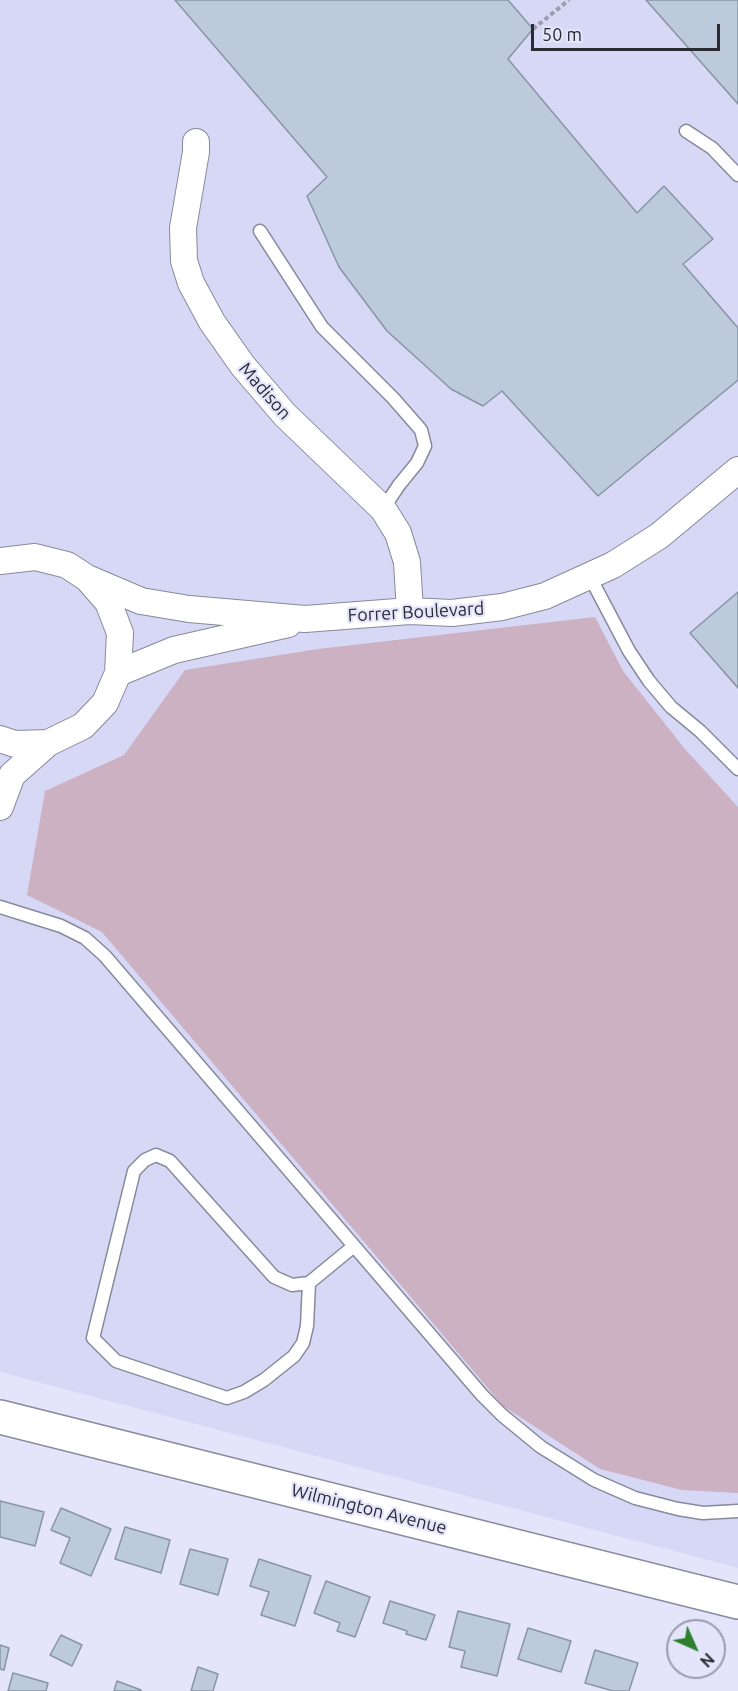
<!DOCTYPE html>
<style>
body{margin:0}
#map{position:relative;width:738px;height:1691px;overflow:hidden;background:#e4e5fb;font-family:Ubuntu,sans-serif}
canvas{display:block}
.north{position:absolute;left:666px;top:1619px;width:60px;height:60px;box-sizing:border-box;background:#e4e5fb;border:2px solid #9a9bab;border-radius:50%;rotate:135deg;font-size:16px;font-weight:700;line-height:24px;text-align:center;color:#2a2b33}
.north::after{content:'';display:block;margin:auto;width:21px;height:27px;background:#2d802d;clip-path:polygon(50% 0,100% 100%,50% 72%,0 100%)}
.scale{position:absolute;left:531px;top:24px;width:189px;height:27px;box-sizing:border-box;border:3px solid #2a2b33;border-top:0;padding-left:8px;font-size:18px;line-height:21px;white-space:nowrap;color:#2a2b33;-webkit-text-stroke:4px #e4e5fb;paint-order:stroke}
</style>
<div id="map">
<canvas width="738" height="1691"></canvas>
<div class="north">N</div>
<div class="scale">50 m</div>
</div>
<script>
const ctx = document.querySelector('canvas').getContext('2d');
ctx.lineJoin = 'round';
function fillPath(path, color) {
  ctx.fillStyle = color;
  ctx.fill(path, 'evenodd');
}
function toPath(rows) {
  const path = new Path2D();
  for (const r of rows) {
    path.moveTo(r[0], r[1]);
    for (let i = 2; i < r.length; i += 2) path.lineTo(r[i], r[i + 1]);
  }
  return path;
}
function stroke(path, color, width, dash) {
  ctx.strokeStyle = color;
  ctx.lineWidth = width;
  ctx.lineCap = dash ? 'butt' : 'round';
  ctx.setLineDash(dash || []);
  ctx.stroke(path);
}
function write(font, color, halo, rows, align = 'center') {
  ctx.font = font + ' Ubuntu,sans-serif';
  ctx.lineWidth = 4.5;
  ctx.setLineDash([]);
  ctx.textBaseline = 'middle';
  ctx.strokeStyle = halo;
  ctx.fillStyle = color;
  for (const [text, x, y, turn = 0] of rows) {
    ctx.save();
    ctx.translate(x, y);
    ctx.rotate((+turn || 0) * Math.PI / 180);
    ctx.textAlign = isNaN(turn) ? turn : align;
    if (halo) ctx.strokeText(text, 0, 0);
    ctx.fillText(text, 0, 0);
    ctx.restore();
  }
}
fillPath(toPath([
 [0,0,738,0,738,1568,0,1372]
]), '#d6d8f5');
fillPath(toPath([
 [595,617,623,671,685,749,738,807,738,1493,682,1490,600,1469,503,1406,102,932,27,895,45,791,124,755,185,670,318,649]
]), '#ccb1c3');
const building = toPath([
 [175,0,508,0,533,29,508,59,637,213,664,186,713,239,683,264,738,328,738,380,598,496,502,391,483,406,451,389,387,331,339,267,307,196,327,177,175,0],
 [646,0,738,0,738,104,646,0],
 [738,592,738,688,690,633,738,592],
 [0,1501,44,1512,35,1546,0,1537,0,1501],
 [61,1508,111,1529,91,1576,60,1563,70,1538,51,1530,61,1508],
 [125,1527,170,1540,161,1573,115,1559,125,1527],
 [190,1549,228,1559,218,1595,180,1584,190,1549],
 [259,1559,311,1576,295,1626,261,1615,269,1592,250,1586,259,1559],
 [326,1581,370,1597,355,1637,337,1631,340,1623,314,1613,326,1581],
 [390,1601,435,1615,426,1640,406,1634,407,1631,383,1623,390,1601],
 [458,1611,510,1624,497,1676,461,1667,465,1651,449,1647,458,1611],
 [528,1628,571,1641,561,1672,518,1659,528,1628],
 [61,1635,82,1645,72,1666,50,1655,61,1635],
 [0,1645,9,1648,4,1670,0,1669,0,1645],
 [595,1650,638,1663,629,1691,613,1691,585,1683,595,1650],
 [198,1667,218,1674,213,1691,191,1691,198,1667],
 [13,1673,48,1683,46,1691,8,1691,13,1673],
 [117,1681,141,1690,141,1691,114,1691,117,1681]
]);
fillPath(building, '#bccadc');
stroke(building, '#8895a6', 1.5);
const lane = toPath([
 [686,131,712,148,738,175],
 [260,231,322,327,393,398,421,430,425,446,417,463,399,485,383,509],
 [590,577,629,651,649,681,671,707,700,731,738,769],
 [0,907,61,926,85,938,105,956,482,1395,502,1415,541,1447,594,1480,635,1498,678,1509,703,1513,738,1511],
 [309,1283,307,1326,303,1343,294,1356,264,1380,244,1392,227,1398,116,1361,93,1338,134,1171,145,1160,156,1155,170,1161,274,1277,292,1285,309,1283,354,1246]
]);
const street = toPath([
 [196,142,196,152,183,228,184,261,191,283,212,322,243,366,285,415,383,509,398,533,407,562,410,611],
 [0,561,35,557,67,565,87,578,108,602,120,633,118,673,105,703,83,726,48,743,15,744,0,739],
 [87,578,141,601,189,609,305,619,410,611,452,613,502,607,545,596,613,565,659,536,738,470],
 [118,673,174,650,288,624],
 [0,807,12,775,48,743]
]);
const primary = toPath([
 [0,1417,738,1602]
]);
stroke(lane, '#88899c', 15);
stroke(street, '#88899c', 28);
stroke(primary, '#88899c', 36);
stroke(toPath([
 [533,29,569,0]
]), '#9c9dae', 4, [4.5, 3]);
stroke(lane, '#fff', 12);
stroke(street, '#fff', 26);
stroke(primary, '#fff', 33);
write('18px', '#2a2b33', '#e4e5fb', [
 ["Madison",265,391,49],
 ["Forrer Boulevard",416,612,-3],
 ["Wilmington Avenue",369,1509,14]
]);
</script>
